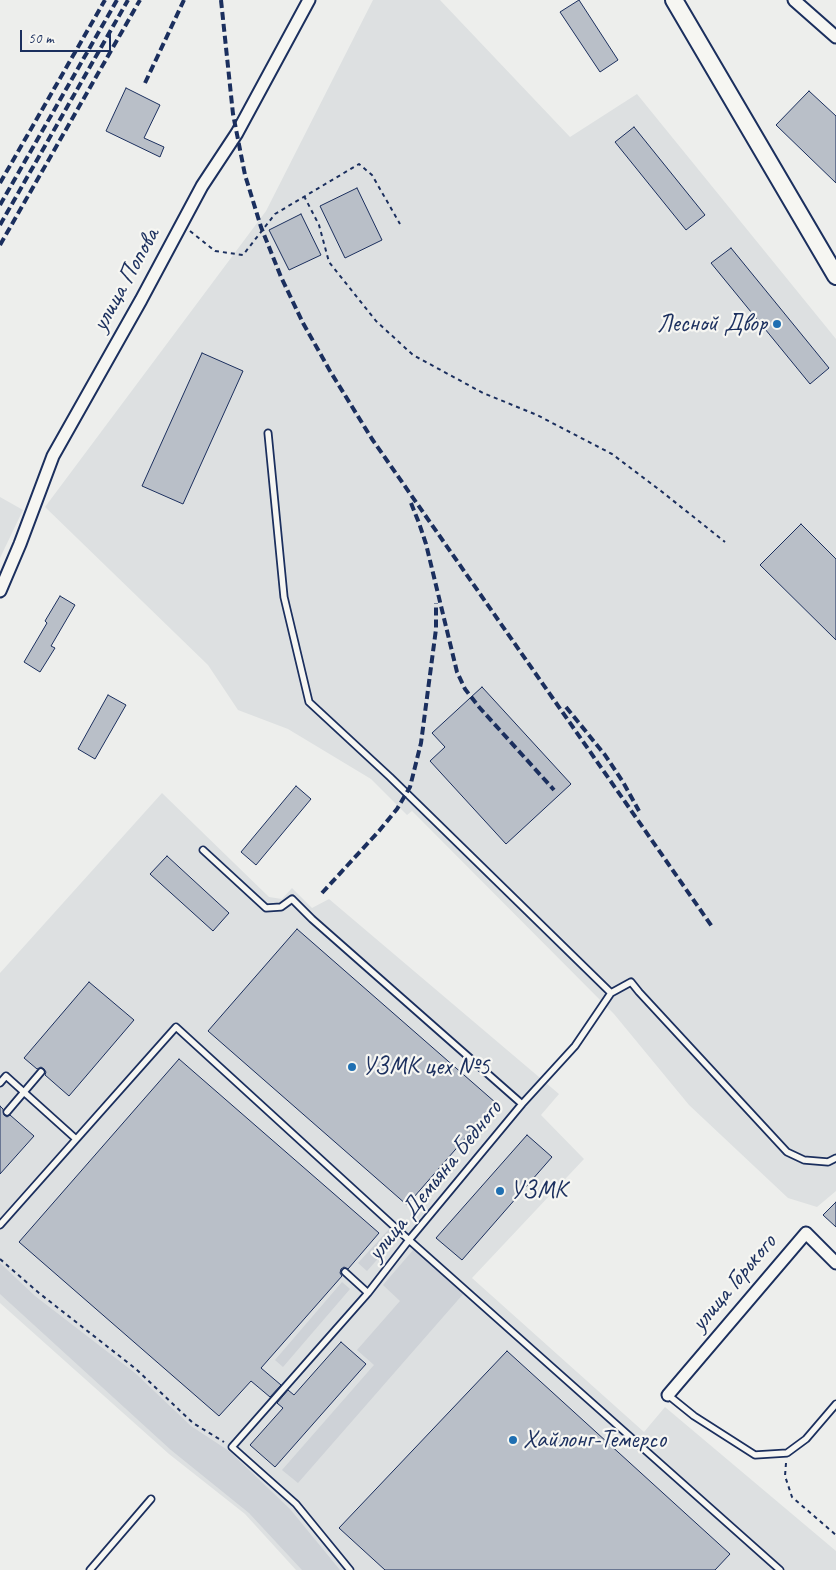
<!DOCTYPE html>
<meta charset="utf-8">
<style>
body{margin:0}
#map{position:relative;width:836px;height:1570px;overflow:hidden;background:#edeeec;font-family:Caveat,sans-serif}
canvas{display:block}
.scale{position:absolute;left:20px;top:30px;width:91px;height:22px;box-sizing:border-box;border:2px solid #1b2f5e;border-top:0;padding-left:6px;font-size:15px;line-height:18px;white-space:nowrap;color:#1b2f5e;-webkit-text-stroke:4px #f6f6f2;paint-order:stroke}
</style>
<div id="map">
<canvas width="836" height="1570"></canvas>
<div class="scale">50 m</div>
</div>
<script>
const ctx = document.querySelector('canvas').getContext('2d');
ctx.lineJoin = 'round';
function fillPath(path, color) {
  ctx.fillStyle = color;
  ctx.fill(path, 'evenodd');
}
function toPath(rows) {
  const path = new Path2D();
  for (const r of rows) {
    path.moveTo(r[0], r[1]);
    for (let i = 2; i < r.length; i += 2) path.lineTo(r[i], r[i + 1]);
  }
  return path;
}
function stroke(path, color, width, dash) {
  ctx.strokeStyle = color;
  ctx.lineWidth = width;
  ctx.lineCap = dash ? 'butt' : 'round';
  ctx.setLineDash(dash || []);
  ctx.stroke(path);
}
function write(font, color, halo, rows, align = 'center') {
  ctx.font = font + ' Caveat,sans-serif';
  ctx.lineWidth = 4.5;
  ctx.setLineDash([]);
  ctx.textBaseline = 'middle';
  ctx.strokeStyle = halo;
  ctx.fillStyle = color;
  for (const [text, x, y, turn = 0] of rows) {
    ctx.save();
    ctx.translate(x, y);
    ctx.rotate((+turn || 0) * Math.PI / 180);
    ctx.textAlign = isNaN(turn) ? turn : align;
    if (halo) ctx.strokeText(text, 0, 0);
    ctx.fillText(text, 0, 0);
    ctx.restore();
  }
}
fillPath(toPath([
 [373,0,440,0,570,137,637,94,836,339,836,1191,817,1207,788,1198,689,1105,614,1014,412,811,407,815,371,779,288,729,238,710,208,665,45,507,266,211],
 [0,497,23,510,0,558],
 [162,793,269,897,282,899,292,888,312,908,329,899,559,1094,541,1115,584,1159,472,1278,644,1432,665,1407,836,1551,836,1570,296,1570,245,1514,169,1454,0,1303,0,973]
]), '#dde0e1');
fillPath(toPath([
 [390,1228,398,1236,367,1271,358,1263],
 [414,1249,464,1293,298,1483,282,1470,374,1365,357,1350,400,1301,383,1285],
 [0,1263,35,1296,135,1373,191,1426,229,1451,290,1509,340,1570,302,1570,249,1513,171,1450,0,1294],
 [342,1282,350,1289,283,1367,275,1360]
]), '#ced2d7');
const building = toPath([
 [579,0,618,60,600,72,560,12,579,0],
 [126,88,160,105,144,138,164,147,160,157,106,131,126,88],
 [809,91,836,116,836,183,776,125,809,91],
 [634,127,705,215,686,230,615,142,634,127],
 [357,188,382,240,345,258,320,206,357,188],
 [301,214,321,255,289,270,269,230,301,214],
 [731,248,829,368,810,384,711,263,731,248],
 [202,353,243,371,183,504,142,486,202,353],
 [801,524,836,559,836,640,760,565,801,524],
 [60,596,75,605,51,646,55,648,40,672,24,662,47,623,45,621,60,596],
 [482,687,571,784,506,844,430,761,445,747,432,733,482,687],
 [108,695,126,705,95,759,78,749,108,695],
 [296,786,311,799,256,865,241,852,296,786],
 [167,856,229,913,213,931,150,874,167,856],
 [297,929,496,1103,407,1205,208,1031,297,929],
 [89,982,134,1020,69,1096,45,1075,46,1072,44,1069,41,1067,37,1069,24,1058,89,982],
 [179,1059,379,1233,348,1269,344,1267,341,1269,340,1273,342,1276,261,1368,281,1385,270,1397,251,1381,219,1416,19,1242,179,1059],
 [0,1106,3,1109,4,1115,7,1117,10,1115,34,1136,0,1174,0,1106],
 [527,1135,552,1157,462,1260,436,1238,527,1135],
 [836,1202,836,1227,823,1215,836,1202],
 [341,1342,366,1364,275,1467,250,1445,283,1408,277,1403,288,1390,294,1395,341,1342],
 [507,1351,730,1554,715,1570,385,1570,339,1528,507,1351]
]);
fillPath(building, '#b9bfc8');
stroke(building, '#1b2f5e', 1);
const lane = toPath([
 [268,433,284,597,309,702,390,777,611,993,631,982,639,992,787,1152,804,1160,828,1162,836,1158],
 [203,850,266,908,281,907,292,899,312,919,522,1104,409,1240,368,1293,232,1447,296,1504,350,1570],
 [0,1083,6,1076,76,1139],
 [522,1104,575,1046,611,993],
 [7,1112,41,1072],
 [0,1225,176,1027,409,1240,780,1570],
 [345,1272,368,1293],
 [668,1395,694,1416,755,1455,787,1453,806,1439,836,1404],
 [90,1570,151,1499]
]);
const street = toPath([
 [794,0,836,37],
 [0,591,20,544,53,456,141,300,202,186,237,133,309,0],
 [668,1395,806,1233,836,1263]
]);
const secondary = toPath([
 [674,0,836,276]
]);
stroke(lane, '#1b2f5e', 9);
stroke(street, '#1b2f5e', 15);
stroke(secondary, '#1b2f5e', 20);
stroke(toPath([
 [304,196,319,225,329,262,376,321,413,355,483,393,537,415,612,454,661,491,725,542],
 [190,231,215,251,243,255,275,214,359,164,372,175,400,224],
 [0,1259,39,1293,136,1369,193,1423,224,1442],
 [786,1463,785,1476,792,1497,836,1535]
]), '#1b2f5e', 2, [4, 4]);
stroke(lane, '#f6f6f2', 5.5);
stroke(street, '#f6f6f2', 11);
stroke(secondary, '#f6f6f2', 16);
stroke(toPath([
 [221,0,233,114,245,175,261,227,281,277,303,323,330,371,372,439,713,928],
 [145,83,184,0],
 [0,183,105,0],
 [0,205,117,0],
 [0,225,128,0],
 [0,245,140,0],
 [411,503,419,523,426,544,457,672,465,689,479,707,554,790],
 [566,707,605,755,623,782,639,811],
 [322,893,379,831,397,809,410,787,421,743,436,629,436,603]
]), '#1b2f5e', 4, [8, 4]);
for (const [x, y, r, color] of [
 [777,324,5,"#1f6fb2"],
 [352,1067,5,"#1f6fb2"],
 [500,1191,5,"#1f6fb2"],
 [513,1440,5,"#1f6fb2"]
]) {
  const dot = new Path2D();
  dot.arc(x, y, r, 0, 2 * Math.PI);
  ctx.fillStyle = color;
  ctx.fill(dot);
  stroke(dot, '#f6f6f2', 2);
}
write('25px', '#1b2f5e', '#f6f6f2', [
 ["улица Попова",126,280,-61],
 ["улица Демьяна Бедного",435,1181,-51],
 ["улица Горького",734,1283,-50]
]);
write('25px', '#1b2f5e', '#f6f6f2', [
 ["Лесной Двор",767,324,"right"],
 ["УЗМК цех №5",362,1067],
 ["УЗМК",510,1191],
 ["Хайлонг-Темерсо",523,1440]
], 'left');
</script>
